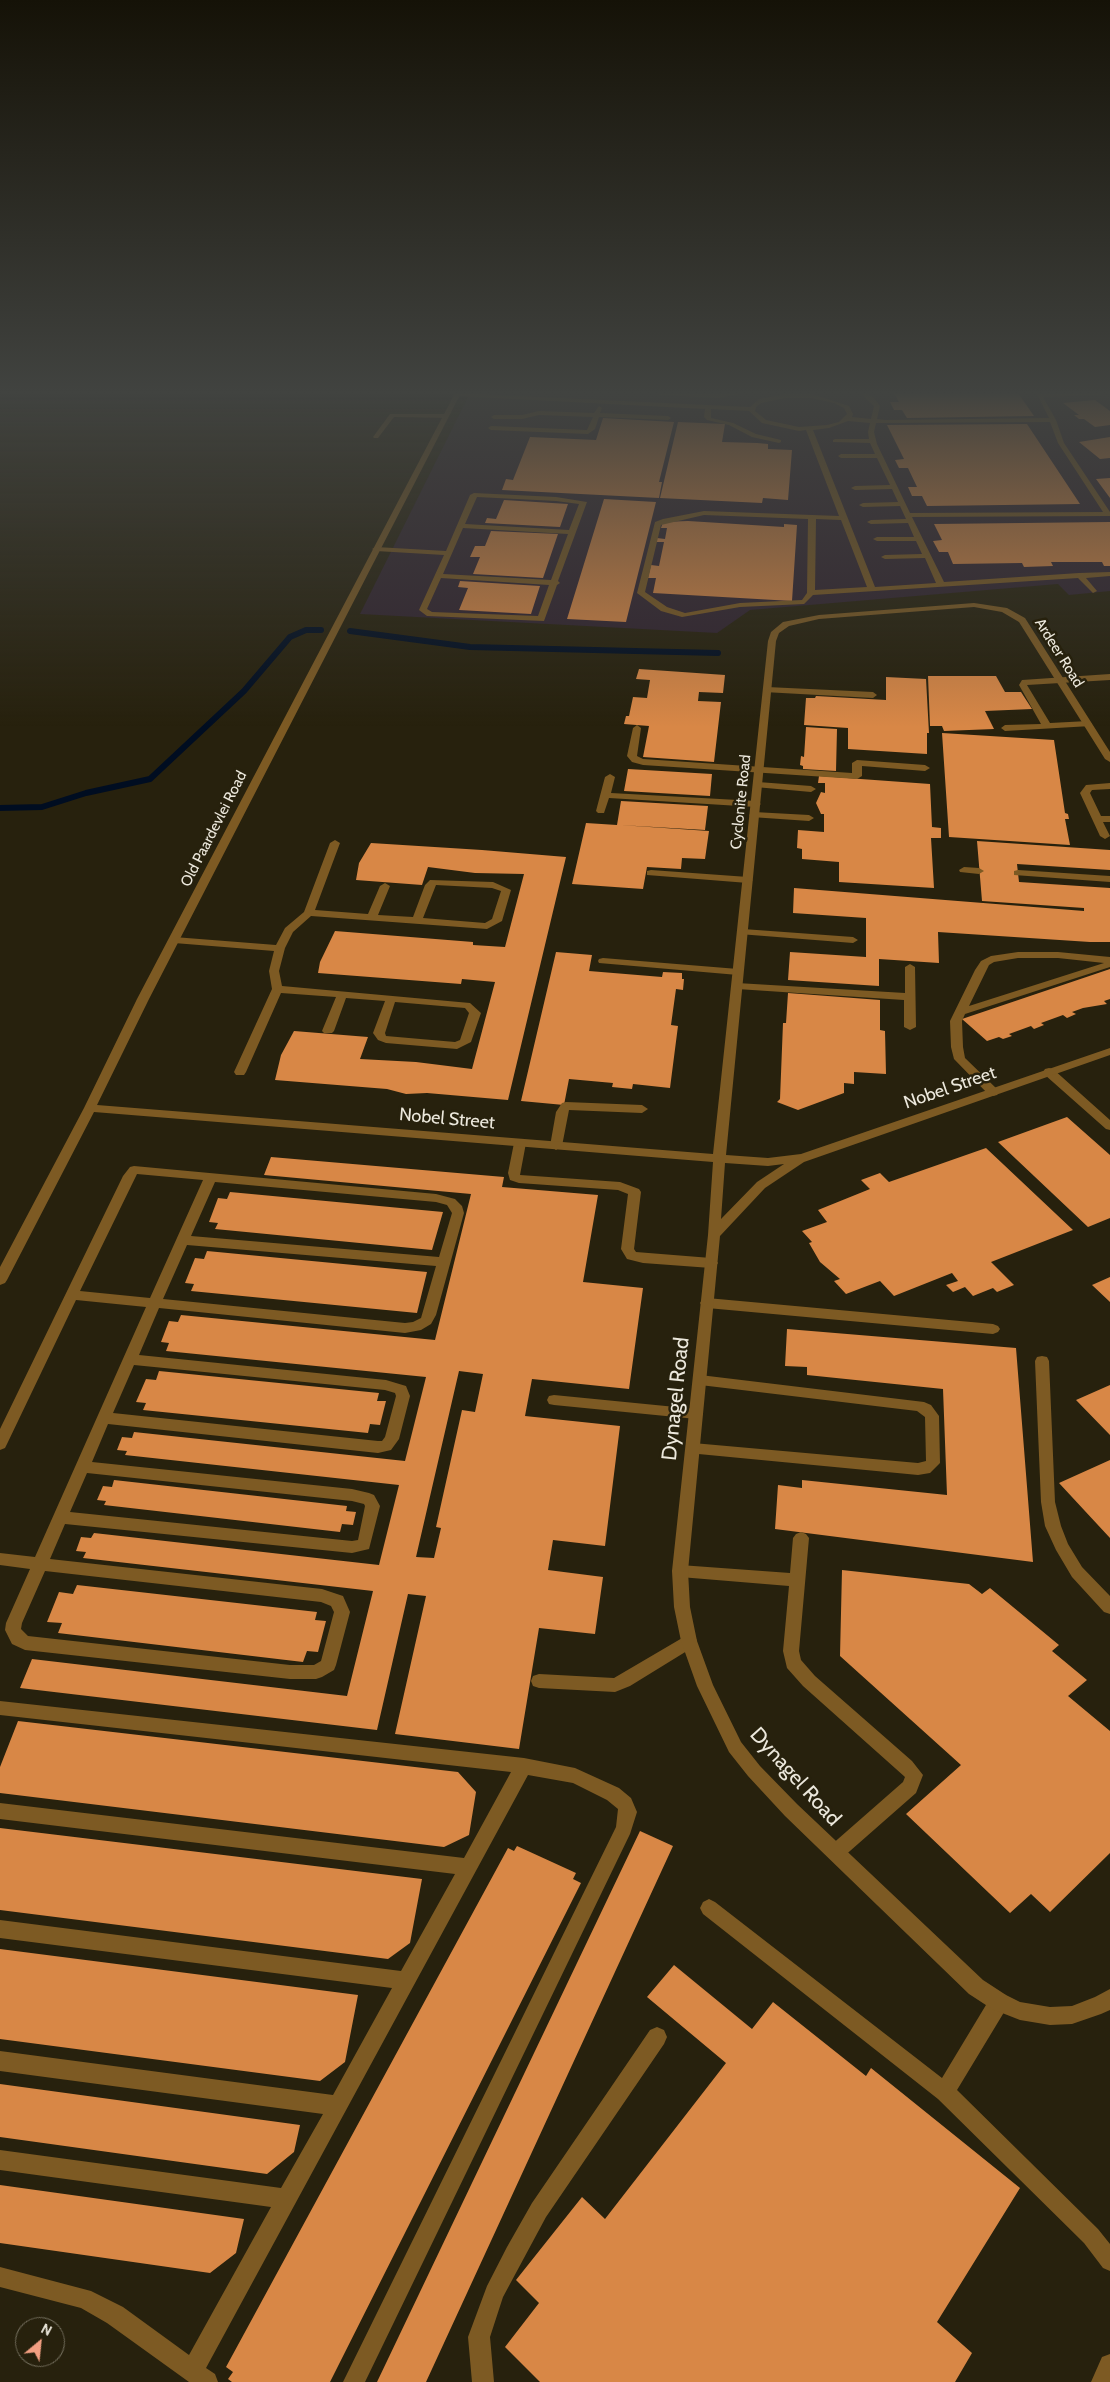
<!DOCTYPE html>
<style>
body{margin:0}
#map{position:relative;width:1110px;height:2382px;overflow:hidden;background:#27210d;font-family:Cabin,sans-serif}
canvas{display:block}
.north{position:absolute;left:15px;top:2317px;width:50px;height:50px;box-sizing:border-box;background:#27210d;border:1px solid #767160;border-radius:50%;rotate:28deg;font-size:14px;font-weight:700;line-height:20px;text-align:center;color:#ece8dc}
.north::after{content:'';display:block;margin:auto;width:18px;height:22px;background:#f39f82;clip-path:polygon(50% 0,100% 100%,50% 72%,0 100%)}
</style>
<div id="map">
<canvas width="1110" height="2382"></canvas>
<div class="north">N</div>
</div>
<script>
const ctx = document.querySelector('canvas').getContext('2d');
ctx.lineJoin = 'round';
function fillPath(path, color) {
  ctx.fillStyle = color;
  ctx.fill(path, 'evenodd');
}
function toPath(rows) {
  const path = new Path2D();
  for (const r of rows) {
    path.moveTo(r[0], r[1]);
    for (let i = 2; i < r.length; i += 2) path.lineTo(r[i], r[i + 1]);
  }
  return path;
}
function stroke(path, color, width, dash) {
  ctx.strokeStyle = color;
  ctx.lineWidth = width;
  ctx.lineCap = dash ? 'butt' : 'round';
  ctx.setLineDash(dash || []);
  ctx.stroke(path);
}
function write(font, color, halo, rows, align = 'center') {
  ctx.font = font + ' Cabin,sans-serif';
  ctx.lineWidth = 5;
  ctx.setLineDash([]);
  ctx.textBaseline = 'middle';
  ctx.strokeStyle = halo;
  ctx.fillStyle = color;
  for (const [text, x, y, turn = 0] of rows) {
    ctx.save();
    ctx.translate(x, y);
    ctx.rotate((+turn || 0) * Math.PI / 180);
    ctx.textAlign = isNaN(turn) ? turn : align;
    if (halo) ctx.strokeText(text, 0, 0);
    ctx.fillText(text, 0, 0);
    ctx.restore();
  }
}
fillPath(toPath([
 [470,393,1110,393,1110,591,1069,595,1058,584,750,610,717,633,360,614]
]), '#31232f');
stroke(toPath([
 [350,631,470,647,718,653],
 [0,808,42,807,86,793,150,779,244,691,290,637,306,630,321,630]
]), '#000d21', 6);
fillPath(toPath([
 [894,393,1018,393,1034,416,907,418,902,410,894,410,890,402,899,402],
 [1095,400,1110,411,1110,425,1095,427,1084,419,1079,419,1074,415,1079,415,1063,403],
 [603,418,674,422,659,482,662,482,659,498,502,490,506,479,513,480,530,437,596,440],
 [678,422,725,424,722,442,757,443,768,444,768,449,792,450,788,500,763,498,762,503,660,498],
 [1027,424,1080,504,927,506,922,496,912,496,908,487,917,487,908,468,899,468,895,460,904,459,887,425],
 [1110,437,1110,458,1100,459,1079,442],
 [1110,478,1110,498,1096,479],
 [604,499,656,502,626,622,567,619],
 [504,500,568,504,560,527,485,523,487,518,496,519],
 [688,521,784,527,784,524,797,525,792,601,653,593,656,578,648,578,651,565,659,566,664,542,656,542,657,538,665,539,667,528,661,528,663,522],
 [1110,522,1110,566,1104,566,1102,562,1051,562,1053,566,1024,567,1022,563,953,564,948,552,939,552,933,541,942,540,934,524],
 [491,531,558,534,543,578,473,574,480,557,470,557,475,546,485,546],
 [460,581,540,586,531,614,459,610,468,588,458,587],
 [639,669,725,675,723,693,699,692,698,701,721,702,714,762,643,757,649,726,624,724,626,716,629,716,633,697,647,698,650,680,636,679],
 [928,676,996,676,1005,692,1021,692,1032,709,985,711,994,729,944,731,942,726,930,726],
 [886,677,926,679,929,733,927,733,927,754,848,749,848,728,804,725,806,698,815,698,816,696,886,700],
 [806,727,837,729,836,771,803,769,803,766,800,765,801,756,804,757],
 [942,733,1054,740,1065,813,1068,814,1069,819,1065,819,1070,845,949,837],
 [628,769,712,774,710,796,624,791],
 [819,776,930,784,932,827,941,828,941,838,931,838,934,888,839,882,839,862,802,859,802,849,797,848,798,830,824,832,824,814,821,814,816,803,821,792,825,793,825,783,818,783],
 [621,801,708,806,705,830,620,825,709,831,705,859,682,858,681,869,647,867,643,889,572,884,586,823,617,825],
 [977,841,1110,850,1110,870,1017,864,1019,882,1110,888,1110,942,1090,942,938,932,939,963,879,959,879,986,788,980,790,952,866,957,866,918,793,913,794,888,1084,911,1084,908,982,901],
 [371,843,482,850,566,857,508,1100,427,1093,406,1094,387,1089,275,1080,281,1055,294,1031,368,1037,360,1059,416,1062,472,1069,495,982,462,979,461,984,318,973,320,962,335,931,473,942,473,945,505,947,524,874,475,873,428,867,422,885,356,880,359,863],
 [556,952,592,955,589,971,662,977,663,972,682,973,682,979,684,979,683,990,676,989,671,1025,678,1026,670,1088,633,1084,632,1089,612,1087,613,1083,569,1079,564,1105,521,1101],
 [1110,969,1110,999,1104,1001,1107,1004,1083,1008,1072,1012,1076,1014,1067,1018,1063,1015,1041,1023,1044,1025,1034,1029,1031,1026,1009,1034,1012,1036,1003,1039,999,1037,987,1041,962,1019],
 [788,993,880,1000,880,1030,885,1031,886,1074,854,1072,854,1084,844,1083,844,1093,798,1110,777,1102,780,1099,783,1023,786,1023],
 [1067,1117,1110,1155,1110,1218,1088,1227,998,1142],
 [986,1148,1073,1230,991,1262,1014,1285,997,1292,993,1288,973,1296,965,1287,953,1292,946,1285,958,1281,952,1273,894,1296,880,1281,846,1294,834,1281,840,1279,820,1262,809,1243,812,1242,802,1231,827,1222,818,1210,870,1189,861,1180,880,1173,889,1182],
 [271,1157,504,1177,502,1187,598,1195,583,1282,643,1288,629,1389,532,1379,525,1416,620,1426,605,1546,553,1540,548,1570,603,1577,595,1634,539,1628,519,1749,395,1734,426,1596,408,1594,377,1730,20,1688,32,1659,347,1696,373,1591,83,1558,86,1552,76,1551,81,1537,91,1538,94,1533,379,1565,399,1485,125,1455,127,1451,117,1450,122,1437,132,1438,134,1432,405,1461,426,1377,166,1351,169,1343,161,1342,169,1321,178,1322,181,1315,435,1340,471,1194,264,1175],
 [459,1371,483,1374,475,1412,462,1410,436,1527,441,1528,434,1558,416,1557],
 [230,1192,443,1212,432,1250,215,1229,218,1223,209,1222,218,1198,227,1199],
 [207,1251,427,1272,417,1313,191,1291,194,1284,185,1283,195,1258,204,1259],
 [1110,1277,1110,1302,1092,1285],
 [787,1329,1016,1348,1033,1562,775,1529,778,1485,802,1488,802,1480,947,1495,943,1389,807,1375,807,1367,785,1366],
 [159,1371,379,1393,377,1401,386,1401,380,1425,370,1424,368,1433,143,1410,146,1403,136,1402,146,1379,156,1380],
 [1110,1385,1110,1435,1076,1400],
 [1110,1460,1110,1538,1059,1483],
 [114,1480,347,1506,346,1511,356,1512,353,1525,342,1524,340,1532,104,1505,106,1501,97,1500,103,1486,112,1487],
 [842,1570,969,1584,982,1594,990,1588,1059,1645,1052,1651,1087,1680,1068,1696,1110,1731,1110,1853,1050,1912,1031,1894,1010,1913,906,1814,961,1765,840,1656],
 [77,1585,317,1612,315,1620,326,1621,318,1652,307,1651,303,1662,58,1633,62,1623,47,1622,59,1592,73,1594],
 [18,1721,458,1772,476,1792,469,1835,444,1847,0,1793,0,1767],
 [0,1828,422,1879,410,1943,388,1959,0,1910],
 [640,1831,673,1846,426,2382,377,2382],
 [517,1846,576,1873,573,1879,581,1883,330,2382,232,2382,228,2379,233,2372,226,2367,508,1848,514,1851],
 [0,1949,358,1995,345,2062,320,2081,0,2039],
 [674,1965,752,2029,773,2002,866,2076,871,2068,1020,2188,937,2322,972,2353,955,2382,540,2382,505,2347,539,2303,516,2280,582,2197,605,2219,726,2063,647,1997],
 [0,2084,300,2125,294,2152,267,2174,0,2137],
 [0,2185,244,2219,236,2253,210,2273,0,2243]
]), '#d88746');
fillPath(toPath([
 [455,393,750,407,759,399,785,394,812,394,849,406,853,414,852,417,871,419,874,406,860,393,867,393,873,397,880,406,877,419,885,420,1049,418,1037,394,1103,393,1100,395,1043,397,1056,420,1064,443,1110,512,1110,516,912,517,944,582,1079,573,1110,572,1110,576,1086,578,1097,591,1093,593,1078,578,813,595,804,604,740,607,682,617,661,611,637,593,655,522,663,519,704,511,839,516,806,430,799,431,762,423,749,411,711,409,711,418,733,423,756,434,781,440,781,442,779,443,752,437,729,425,707,420,704,417,705,409,457,396,455,393],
 [785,398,812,398,834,403,844,408,847,414,839,422,827,425,799,427,766,420,755,411,756,407,761,403,785,398],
 [848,421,870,423,868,432,869,439,835,439,833,440,833,442,870,443,875,454,841,454,838,456,841,458,877,458,890,485,855,486,851,488,855,490,892,489,898,502,863,503,859,505,863,507,900,506,906,519,871,520,867,522,871,524,908,523,914,537,877,537,873,539,877,541,916,541,922,554,885,555,881,557,885,559,925,558,936,583,875,587,813,430,829,428,848,421],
 [1050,422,1058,443,1103,512,910,513,877,444,874,432,876,423,1050,422],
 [704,515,808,519,807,593,802,600,740,603,685,613,667,607,645,592,661,525,704,515],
 [816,519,841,520,867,587,815,590,816,519],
 [657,393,718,394,746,393,718,398,660,395,657,393],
 [599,406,602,408,600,413,668,416,671,418,668,420,599,417,595,429,588,434,491,430,488,428,491,426,587,430,593,417,539,415,522,419,494,419,491,417,494,415,522,415,539,411,594,413,599,406],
 [390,414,446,414,449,416,446,418,394,417,378,438,374,438,373,437,390,414],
 [474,493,556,497,587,502,558,581,560,583,557,585,544,621,427,616,419,610,444,555,376,551,372,549,376,547,446,551,470,495,474,493],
 [477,497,556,501,579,504,569,530,465,524,477,497],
 [463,528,568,534,551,580,443,574,463,528],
 [441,578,549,585,538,616,432,612,427,609,441,578],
 [1110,674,1110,680,1027,685,1050,723,1088,721,1092,724,1091,726,1005,731,1001,728,1005,725,1041,724,1019,685,1022,680,1110,674],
 [767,687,873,692,877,695,873,698,764,692,764,688,767,687],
 [637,725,641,728,637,756,643,759,852,773,852,763,857,760,925,765,930,768,925,771,862,766,862,776,857,779,643,765,632,762,627,756,633,728,637,725],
 [610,774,615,777,611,793,756,801,761,804,756,807,609,798,604,813,598,813,596,811,605,777,610,774],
 [758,782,811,786,816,789,811,792,755,787,755,783,758,782],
 [1110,783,1110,789,1092,790,1090,793,1101,816,1110,816,1110,822,1103,822,1110,836,1105,839,1100,836,1080,793,1086,785,1110,783],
 [754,812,809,815,814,818,809,821,751,817,749,815,754,812],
 [335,840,340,843,315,910,368,914,380,886,385,883,390,886,378,915,413,917,425,885,430,880,493,882,511,890,502,921,487,929,311,916,293,932,285,948,279,971,282,986,470,1003,481,1013,471,1042,457,1049,386,1043,378,1040,373,1033,385,1001,346,998,334,1031,332,1033,324,1033,322,1031,336,997,281,993,246,1072,244,1075,236,1075,234,1072,272,989,269,971,274,951,174,943,169,940,174,937,276,945,285,928,304,912,330,843,335,840],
 [436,885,492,888,501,891,492,919,485,923,423,918,436,885],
 [395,1002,465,1008,469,1013,460,1040,455,1042,386,1036,385,1033,395,1002],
 [964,867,979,868,984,871,979,874,960,872,959,870,964,867],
 [651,870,748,877,753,880,748,883,647,875,647,871,651,870],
 [1018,870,1110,876,1110,882,1014,875,1014,871,1018,870],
 [743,929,853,937,858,940,853,943,739,934,739,930,743,929],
 [1018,952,1058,952,1110,957,1110,967,965,1014,962,1021,963,1047,965,1058,997,1089,999,1092,997,1095,993,1096,989,1095,954,1059,951,1047,950,1021,975,970,981,961,991,956,1018,952],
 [1018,958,1058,958,1104,963,969,1006,989,965,994,962,1018,958],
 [603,958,738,969,743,972,738,975,599,963,598,961,599,959,603,958],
 [910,964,915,967,916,1027,910,1030,904,1027,904,1000,737,989,732,986,737,983,905,993,905,967,910,964],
 [1049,1068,1053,1069,1110,1120,1110,1130,1106,1129,1045,1075,1043,1072,1045,1069,1049,1068],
 [566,1102,642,1105,648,1109,642,1113,569,1110,562,1146,556,1150,550,1146,556,1112,562,1103,566,1102],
 [520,1139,526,1143,520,1175,620,1182,639,1189,641,1192,634,1249,636,1252,711,1258,716,1260,718,1263,716,1266,711,1268,643,1263,627,1259,621,1249,628,1194,618,1190,519,1183,510,1180,508,1173,514,1143,520,1139],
 [134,1166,436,1194,455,1199,462,1206,464,1213,436,1315,431,1324,421,1330,405,1333,159,1308,139,1355,386,1380,406,1386,410,1396,399,1439,391,1450,378,1453,108,1424,92,1462,352,1489,369,1493,374,1495,380,1506,369,1549,352,1553,65,1524,50,1559,322,1589,343,1596,350,1612,336,1665,334,1670,322,1677,316,1679,290,1679,25,1650,12,1644,5,1630,6,1623,30,1569,0,1565,0,1553,35,1557,146,1307,76,1300,7,1444,5,1448,0,1450,0,1429,123,1176,130,1167,134,1166],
 [137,1174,203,1180,150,1298,80,1291,137,1174],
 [215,1182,436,1202,447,1205,452,1213,439,1257,191,1236,215,1182],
 [187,1245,436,1266,421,1318,413,1322,405,1323,163,1299,187,1245],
 [134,1365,385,1390,395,1393,396,1396,385,1437,382,1441,378,1441,113,1413,134,1365],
 [87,1473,352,1501,364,1504,365,1506,358,1540,352,1541,70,1512,87,1473],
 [45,1571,321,1602,331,1606,334,1612,321,1661,314,1665,290,1665,28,1636,21,1629,22,1623,45,1571],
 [707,1298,993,1324,998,1326,1000,1329,998,1332,993,1334,707,1308,702,1306,700,1303,702,1300,707,1298],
 [1042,1356,1047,1357,1049,1361,1055,1502,1061,1526,1068,1544,1082,1567,1110,1596,1110,1614,1104,1612,1072,1577,1056,1550,1045,1526,1041,1502,1035,1361,1037,1357,1042,1356],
 [700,1375,924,1402,931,1405,939,1416,940,1463,930,1473,918,1475,688,1453,686,1449,688,1445,693,1443,918,1463,926,1461,925,1417,917,1411,700,1385,695,1384,693,1380,695,1376,700,1375],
 [554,1395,696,1409,701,1410,703,1414,701,1418,696,1419,554,1405,549,1404,547,1400,549,1396,554,1395],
 [801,1532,806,1534,809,1538,799,1651,801,1660,815,1676,912,1761,923,1775,916,1793,842,1858,836,1860,830,1858,827,1852,830,1846,903,1782,905,1777,803,1686,787,1668,783,1651,789,1586,680,1577,675,1576,672,1571,675,1566,680,1565,790,1573,793,1538,796,1534,801,1532],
 [689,1634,695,1636,697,1641,695,1646,630,1686,615,1692,539,1688,533,1686,531,1681,533,1676,539,1674,614,1678,689,1634],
 [0,1701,524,1758,575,1768,619,1788,631,1798,637,1812,630,1834,365,2382,343,2382,616,1827,618,1809,607,1800,573,1783,528,1775,206,2368,215,2374,218,2382,189,2382,107,2323,81,2308,0,2287,0,2267,91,2291,123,2307,189,2355,271,2207,0,2170,0,2150,281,2188,323,2114,0,2071,0,2051,333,2095,392,1988,0,1938,0,1920,401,1971,455,1874,0,1819,0,1803,464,1858,511,1772,0,1715,0,1701],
 [709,1899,715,1902,942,2078,992,1995,999,1993,1006,1995,1008,2002,1006,2009,957,2090,1098,2229,1110,2244,1110,2271,1103,2268,1084,2243,938,2099,703,1914,700,1908,703,1902,709,1899],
 [657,2027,664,2030,667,2037,664,2044,546,2217,503,2297,490,2337,494,2382,472,2382,468,2337,487,2286,507,2247,532,2203,650,2030,657,2027],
 [1110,2354,1110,2382,1091,2382,1102,2357,1110,2354]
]), '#7d5a23');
fillPath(toPath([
 [455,393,461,393,149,999,97,1105,713,1154,768,641,771,632,783,622,819,615,974,603,1007,608,1025,618,1110,752,1110,762,1105,759,1019,622,1002,612,974,607,819,619,789,626,779,633,776,641,726,1155,768,1158,801,1154,1110,1048,1110,1055,804,1162,765,1188,720,1236,688,1571,690,1607,697,1641,713,1685,741,1742,760,1766,797,1804,983,1980,1006,1995,1020,2002,1050,2007,1072,2006,1095,1997,1110,1989,1110,2010,1101,2014,1072,2024,1050,2025,1020,2020,992,2009,969,1994,785,1816,748,1776,729,1752,697,1686,681,1641,674,1607,672,1571,708,1235,713,1162,94,1112,7,1280,5,1283,0,1285,0,1267,84,1108,137,999,455,393],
 [725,1163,768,1166,784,1164,757,1182,721,1219,725,1163]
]), '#7d5a23');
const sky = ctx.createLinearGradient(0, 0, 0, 727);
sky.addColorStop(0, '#151207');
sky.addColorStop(0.54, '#414340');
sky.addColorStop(1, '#41434000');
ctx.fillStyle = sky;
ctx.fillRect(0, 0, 1110, 727);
write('15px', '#ece8dc', '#27210d', [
 ["Ardeer Road",1059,653,58],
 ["Cyclonite Road",741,802,-84],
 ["Old Paardevlei Road",214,829,-63]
]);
write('18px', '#ece8dc', '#27210d', [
 ["Nobel Street",950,1088,-19],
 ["Nobel Street",447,1119,5]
]);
write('21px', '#ece8dc', '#27210d', [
 ["Dynagel Road",676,1399,-84],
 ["Dynagel Road",795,1777,48]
]);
</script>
